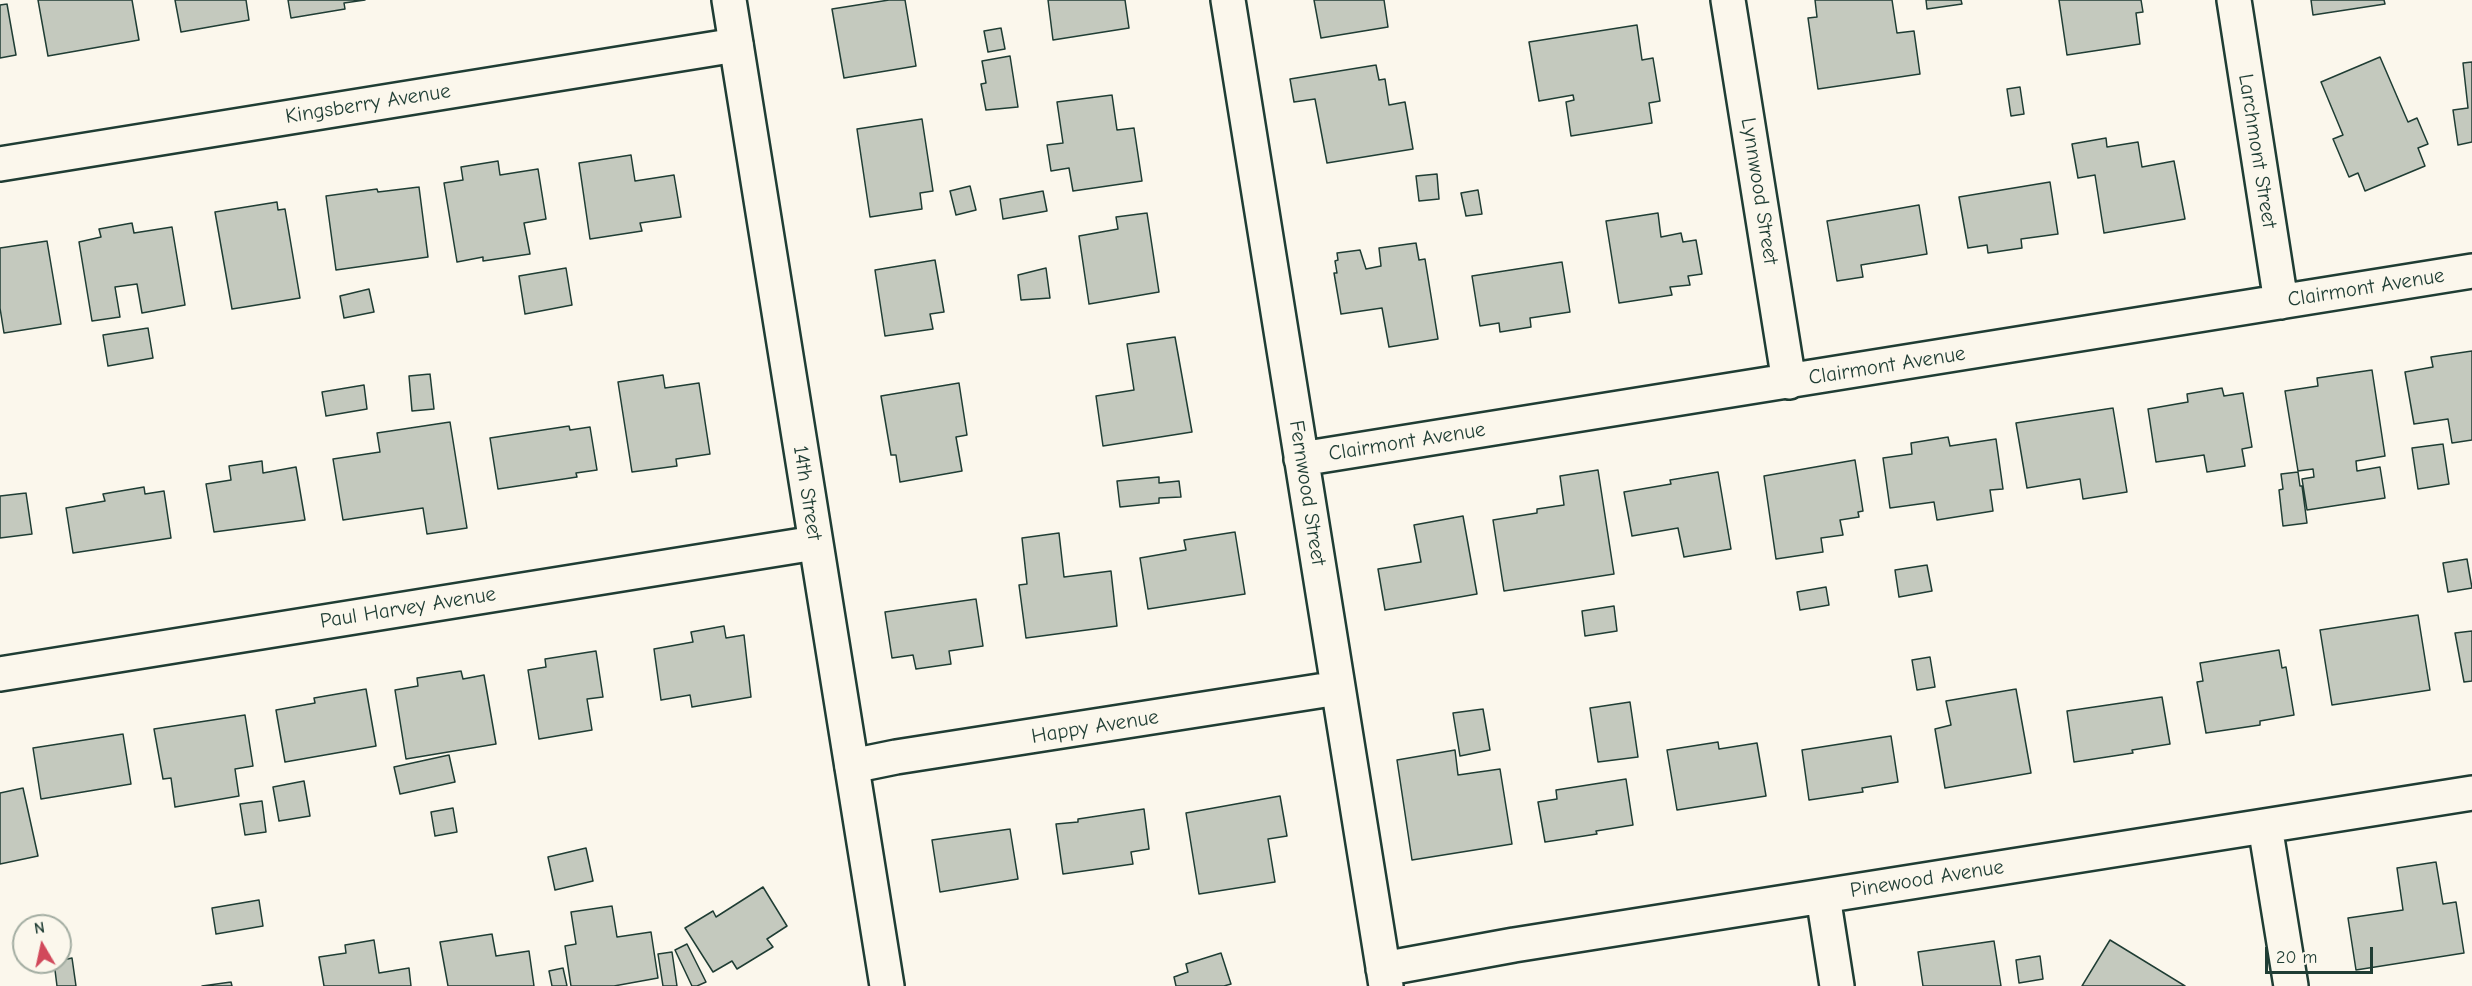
<!DOCTYPE html>
<style>
body{margin:0}
#map{position:relative;width:2472px;height:986px;overflow:hidden;background:#fbf7ec;font-family:"Comic Neue",sans-serif}
canvas{display:block}
.north{position:absolute;left:12px;top:914px;width:60px;height:60px;box-sizing:border-box;background:#fbf7ec;border:2px solid #a3ada2;border-radius:50%;rotate:351deg;font-size:16px;font-weight:700;line-height:24px;text-align:center;color:#1f3d34}
.north::after{content:'';display:block;margin:auto;width:21px;height:27px;background:#d1495b;clip-path:polygon(50% 0,100% 100%,50% 72%,0 100%)}
.scale{position:absolute;left:2265px;top:947px;width:108px;height:27px;box-sizing:border-box;border:3px solid #1f3d34;border-top:0;padding-left:8px;font-size:18px;line-height:21px;white-space:nowrap;color:#1f3d34;-webkit-text-stroke:4px #fbf7ec;paint-order:stroke}
</style>
<div id="map">
<canvas width="2472" height="986"></canvas>
<div class="north">N</div>
<div class="scale">20 m</div>
</div>
<script>
const ctx = document.querySelector('canvas').getContext('2d');
ctx.lineJoin = 'round';
function fillPath(path, color) {
  ctx.fillStyle = color;
  ctx.fill(path, 'evenodd');
}
function toPath(rows) {
  const path = new Path2D();
  for (const r of rows) {
    path.moveTo(r[0], r[1]);
    for (let i = 2; i < r.length; i += 2) path.lineTo(r[i], r[i + 1]);
  }
  return path;
}
function stroke(path, color, width, dash) {
  ctx.strokeStyle = color;
  ctx.lineWidth = width;
  ctx.lineCap = dash ? 'butt' : 'round';
  ctx.setLineDash(dash || []);
  ctx.stroke(path);
}
function write(font, color, halo, rows, align = 'center') {
  ctx.font = font + ' "Comic Neue",sans-serif';
  ctx.lineWidth = 5;
  ctx.setLineDash([]);
  ctx.textBaseline = 'middle';
  ctx.strokeStyle = halo;
  ctx.fillStyle = color;
  for (const [text, x, y, turn = 0] of rows) {
    ctx.save();
    ctx.translate(x, y);
    ctx.rotate((+turn || 0) * Math.PI / 180);
    ctx.textAlign = isNaN(turn) ? turn : align;
    if (halo) ctx.strokeText(text, 0, 0);
    ctx.fillText(text, 0, 0);
    ctx.restore();
  }
}
const building = toPath([
 [38,0,132,0,139,40,48,56,38,0],
 [175,0,246,0,249,20,181,32,175,0],
 [288,0,365,0,344,3,345,9,291,18,288,0],
 [889,0,905,0,916,66,844,78,832,9,889,0],
 [1048,0,1125,0,1129,28,1053,40,1048,0],
 [1314,0,1384,0,1388,27,1321,38,1314,0],
 [1815,0,1892,0,1897,33,1914,31,1920,74,1818,89,1808,18,1817,17,1815,0],
 [1926,0,1961,0,1962,4,1927,9,1926,0],
 [2059,0,2141,0,2143,12,2136,13,2140,44,2067,55,2059,0],
 [2311,0,2384,0,2385,4,2313,15,2311,0],
 [7,4,16,55,0,58,0,5,7,4],
 [1637,25,1642,60,1653,58,1660,101,1649,103,1652,123,1571,136,1566,102,1574,100,1573,95,1539,101,1529,42,1637,25],
 [1001,28,1005,49,988,52,984,31,1001,28],
 [1010,56,1018,107,986,110,981,84,986,83,982,61,1010,56],
 [2380,57,2408,122,2417,118,2428,144,2418,148,2425,166,2365,191,2358,173,2349,177,2333,139,2343,135,2321,82,2380,57],
 [2472,62,2472,142,2458,145,2453,110,2468,108,2463,63,2472,62],
 [1376,65,1379,80,1385,79,1389,105,1405,102,1413,149,1327,163,1315,99,1294,102,1290,79,1376,65],
 [2020,87,2024,114,2011,116,2007,89,2020,87],
 [1112,95,1117,130,1134,128,1142,181,1073,191,1069,168,1051,171,1047,145,1063,143,1057,102,1112,95],
 [922,119,933,191,920,193,922,209,870,217,857,129,922,119],
 [2106,138,2107,147,2138,142,2142,167,2174,161,2185,219,2104,233,2095,175,2078,178,2072,144,2106,138],
 [631,155,635,181,674,175,681,217,640,223,642,231,590,239,579,163,631,155],
 [498,161,500,175,538,169,546,219,524,223,530,254,483,261,483,257,457,262,444,183,463,180,461,167,498,161],
 [1437,174,1439,199,1419,201,1416,176,1437,174],
 [2050,182,2058,234,2021,239,2022,248,1988,253,1987,245,1968,248,1959,197,2050,182],
 [970,186,976,210,956,215,950,191,970,186],
 [419,187,428,257,336,270,326,196,377,189,378,192,419,187],
 [1478,190,1482,214,1466,216,1461,193,1478,190],
 [1043,191,1047,211,1003,219,1000,199,1043,191],
 [277,202,278,210,285,209,300,298,232,309,215,212,277,202],
 [1919,205,1927,254,1861,265,1863,277,1837,281,1827,221,1919,205],
 [1147,213,1159,292,1089,304,1079,236,1118,229,1116,217,1147,213],
 [1658,213,1661,237,1681,233,1683,242,1696,240,1702,274,1688,276,1690,285,1670,287,1672,295,1619,303,1606,221,1658,213],
 [132,223,134,233,172,227,185,305,142,313,137,284,115,287,120,317,92,321,79,242,101,237,99,229,132,223],
 [47,241,61,324,4,333,0,308,0,248,47,241],
 [1416,243,1419,260,1425,259,1438,339,1389,347,1382,308,1341,314,1334,273,1337,273,1335,261,1338,260,1337,253,1360,250,1366,269,1381,266,1379,248,1416,243],
 [935,260,944,312,930,314,933,329,885,336,875,270,935,260],
 [1562,262,1570,312,1530,318,1531,327,1500,332,1499,323,1480,326,1472,276,1562,262],
 [566,268,572,305,525,314,519,276,566,268],
 [1046,268,1050,298,1021,300,1018,275,1046,268],
 [369,289,374,312,344,318,340,296,369,289],
 [148,328,153,358,108,366,103,335,148,328],
 [1175,337,1192,432,1103,446,1096,396,1134,390,1127,344,1175,337],
 [2472,351,2472,440,2452,443,2448,419,2414,424,2405,372,2433,367,2431,357,2472,351],
 [2372,370,2385,456,2356,461,2357,471,2380,467,2385,498,2307,510,2302,479,2314,477,2313,469,2298,471,2285,391,2318,386,2317,378,2372,370],
 [430,374,434,409,412,411,409,376,430,374],
 [663,375,665,388,699,383,710,454,676,459,677,466,632,472,618,382,663,375],
 [959,383,967,435,956,437,962,471,900,482,896,455,891,455,881,396,959,383],
 [364,385,367,409,326,416,322,392,364,385],
 [2222,388,2224,396,2243,393,2252,447,2242,449,2245,466,2207,472,2204,455,2156,462,2148,409,2188,402,2187,394,2222,388],
 [2113,408,2127,492,2083,499,2080,479,2027,488,2016,423,2113,408],
 [450,422,467,528,427,534,423,508,343,520,333,459,380,452,377,433,450,422],
 [569,426,570,430,590,427,597,470,576,473,577,477,498,489,490,438,569,426],
 [1948,437,1950,446,1996,439,2003,489,1990,490,1993,511,1937,520,1934,502,1890,508,1883,458,1912,454,1911,443,1948,437],
 [2443,444,2449,484,2418,489,2412,448,2443,444],
 [1855,460,1863,511,1858,512,1859,517,1840,520,1843,535,1821,538,1823,552,1776,559,1764,476,1855,460],
 [262,461,263,473,296,467,305,520,214,532,206,484,231,480,229,466,262,461],
 [1598,470,1614,574,1504,591,1493,520,1537,513,1537,509,1564,505,1560,476,1598,470],
 [1718,472,1731,549,1684,557,1678,528,1632,536,1624,492,1671,484,1670,480,1718,472],
 [2298,472,2300,486,2302,486,2307,523,2283,526,2279,490,2283,489,2281,474,2298,472],
 [1159,477,1159,483,1179,481,1181,497,1159,498,1159,503,1120,507,1117,481,1159,477],
 [144,487,145,494,164,491,171,538,73,553,66,508,105,501,103,494,144,487],
 [26,493,32,534,0,538,0,496,26,493],
 [1463,516,1477,594,1385,610,1378,569,1421,562,1414,525,1463,516],
 [1235,532,1245,594,1148,609,1140,558,1186,550,1184,540,1235,532],
 [1059,533,1064,577,1111,571,1117,626,1026,638,1019,585,1027,584,1022,538,1059,533],
 [2467,559,2472,588,2448,592,2443,563,2467,559],
 [1927,565,1932,591,1899,597,1895,570,1927,565],
 [1826,587,1829,605,1800,610,1797,592,1826,587],
 [976,599,983,646,949,651,951,664,916,669,913,655,892,658,885,612,976,599],
 [1614,606,1617,631,1585,636,1582,611,1614,606],
 [2418,615,2430,690,2332,705,2320,630,2418,615],
 [724,626,726,638,744,635,751,697,692,707,690,695,661,700,654,649,693,642,691,632,724,626],
 [2472,631,2472,681,2464,682,2455,633,2472,631],
 [2279,650,2282,668,2286,667,2294,715,2260,721,2260,725,2206,733,2197,682,2203,681,2200,663,2279,650],
 [596,651,603,697,587,699,592,730,539,739,528,670,546,667,545,659,596,651],
 [1930,657,1935,687,1917,690,1912,660,1930,657],
 [461,671,463,679,484,675,496,744,406,759,395,690,418,686,417,678,461,671],
 [366,689,376,746,285,762,276,710,315,703,314,698,366,689],
 [2016,689,2031,773,1945,788,1935,729,1951,725,1946,701,2016,689],
 [2162,697,2170,744,2132,750,2133,753,2074,762,2067,711,2162,697],
 [1630,702,1638,757,1598,762,1590,708,1630,702],
 [1483,709,1490,750,1460,756,1453,713,1483,709],
 [245,715,253,766,235,769,239,796,175,807,171,778,163,779,154,729,245,715],
 [123,734,131,784,41,799,33,748,123,734],
 [1891,736,1898,782,1862,788,1863,792,1809,800,1802,750,1891,736],
 [1718,742,1719,749,1757,743,1766,796,1677,810,1667,750,1718,742],
 [1455,750,1458,775,1500,769,1512,844,1412,860,1397,760,1455,750],
 [449,755,455,782,400,794,394,767,449,755],
 [1626,779,1633,825,1596,831,1597,834,1545,842,1538,802,1557,799,1556,790,1626,779],
 [304,781,310,816,279,821,273,787,304,781],
 [23,788,38,856,0,864,0,793,23,788],
 [1280,796,1287,836,1268,839,1275,882,1199,894,1186,813,1280,796],
 [262,801,266,832,245,835,240,804,262,801],
 [453,808,457,832,435,836,431,812,453,808],
 [1144,809,1149,849,1131,852,1133,864,1063,874,1056,824,1078,822,1078,819,1144,809],
 [1010,829,1018,879,940,892,932,840,1010,829],
 [586,848,593,881,555,890,548,857,586,848],
 [2436,862,2443,904,2456,902,2464,953,2356,970,2348,918,2403,910,2397,868,2436,862],
 [763,887,787,926,767,939,773,947,737,969,732,961,713,972,685,928,713,911,716,917,763,887],
 [259,900,263,926,216,934,212,908,259,900],
 [612,906,617,937,651,932,658,978,614,986,571,986,565,946,576,944,571,912,612,906],
 [492,934,496,956,529,951,534,986,448,986,440,942,492,934],
 [374,940,379,973,409,968,411,986,324,986,319,957,346,953,345,945,374,940],
 [2110,940,2185,986,2082,986,2110,940],
 [1994,941,2001,986,1923,986,1918,952,1994,941],
 [687,944,706,982,697,986,692,986,675,950,687,944],
 [672,952,677,986,663,986,658,954,672,952],
 [1221,953,1231,984,1224,986,1176,986,1174,977,1188,972,1186,964,1221,953],
 [2040,956,2043,979,2019,983,2016,960,2040,956],
 [72,958,76,986,57,986,54,962,72,958],
 [563,968,567,986,552,986,549,971,563,968],
 [231,982,232,986,202,986,231,982]
]);
fillPath(building, '#c4c9be');
stroke(building, '#1f3d34', 1.5);
const minor = toPath([
 [1228,0,1386,986],
 [1728,0,1789,382],
 [2234,0,2281,302],
 [0,164,736,45],
 [1301,459,2472,271],
 [0,674,815,543],
 [852,766,896,757,1338,688],
 [2265,826,2291,986],
 [1823,896,1837,986],
 [1383,969,1514,945,2472,793]
]);
const tertiary = toPath([
 [729,0,887,986]
]);
stroke(minor, '#1f3d34', 38);
stroke(tertiary, '#1f3d34', 38);
stroke(minor, '#fbf7ec', 33);
stroke(tertiary, '#fbf7ec', 33);
write('21px', '#1f3d34', '#fbf7ec', [
 ["Kingsberry Avenue",368,104,-9],
 ["Larchmont Street",2257,151,81],
 ["Lynnwood Street",1759,191,81],
 ["Clairmont Avenue",2366,288,-9],
 ["Clairmont Avenue",1887,366,-9],
 ["Clairmont Avenue",1407,442,-9],
 ["14th Street",807,493,81],
 ["Fernwood Street",1307,493,81],
 ["Paul Harvey Avenue",408,608,-9],
 ["Happy Avenue",1095,727,-9],
 ["Pinewood Avenue",1927,879,-9]
]);
</script>
